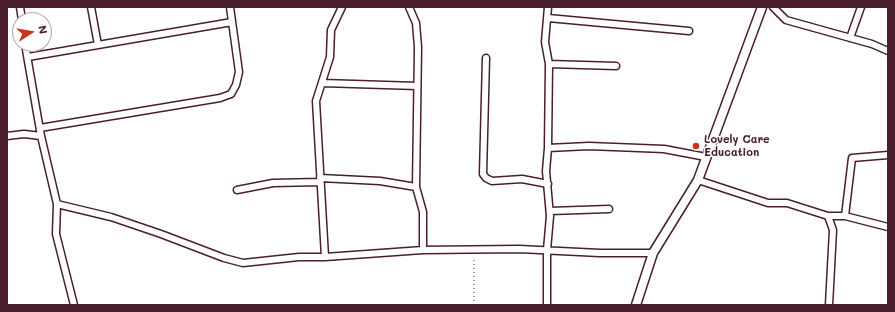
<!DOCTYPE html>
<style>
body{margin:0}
#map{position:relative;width:895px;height:312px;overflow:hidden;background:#fff;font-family:Mali,sans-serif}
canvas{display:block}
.frame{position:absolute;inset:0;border:8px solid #4a1f2b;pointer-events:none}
.north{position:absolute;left:12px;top:12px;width:40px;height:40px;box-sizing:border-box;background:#fff;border:1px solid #b7a5aa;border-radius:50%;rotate:78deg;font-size:11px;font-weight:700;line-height:16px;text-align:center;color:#4a1f2b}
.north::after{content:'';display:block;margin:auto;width:14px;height:18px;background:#c8321e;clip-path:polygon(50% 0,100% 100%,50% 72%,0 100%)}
</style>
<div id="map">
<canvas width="895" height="312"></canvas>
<div class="frame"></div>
<div class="north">N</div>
</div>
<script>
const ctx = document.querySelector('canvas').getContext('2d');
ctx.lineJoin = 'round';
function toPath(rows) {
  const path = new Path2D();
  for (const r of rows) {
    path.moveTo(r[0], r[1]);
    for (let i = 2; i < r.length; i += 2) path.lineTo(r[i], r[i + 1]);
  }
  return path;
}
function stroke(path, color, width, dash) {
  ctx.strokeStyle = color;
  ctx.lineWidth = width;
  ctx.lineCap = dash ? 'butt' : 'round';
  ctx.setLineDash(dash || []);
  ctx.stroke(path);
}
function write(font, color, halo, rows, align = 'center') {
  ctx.font = font + ' Mali,sans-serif';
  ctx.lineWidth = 3;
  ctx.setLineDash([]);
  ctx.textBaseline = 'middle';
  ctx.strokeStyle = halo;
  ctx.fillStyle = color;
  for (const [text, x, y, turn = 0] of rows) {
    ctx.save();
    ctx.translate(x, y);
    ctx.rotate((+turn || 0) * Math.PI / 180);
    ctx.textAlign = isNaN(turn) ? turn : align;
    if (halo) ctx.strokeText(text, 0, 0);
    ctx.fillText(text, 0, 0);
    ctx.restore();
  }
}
const minor = toPath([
 [20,7,22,20],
 [91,7,98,45],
 [409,7,416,23,418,47,416,187,423,212,423,250],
 [773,7,786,20,872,44,888,51],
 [548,18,689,31],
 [850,38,861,7],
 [25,44,41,136,57,204,56,234,74,305],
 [28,57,232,22],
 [486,58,483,174,486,178,492,181,522,179,548,184],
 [549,64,616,66],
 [322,83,417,86],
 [40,128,220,98,231,94,236,85,239,72,230,7],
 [7,136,24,134,41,136],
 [548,148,589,146,664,149,706,157],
 [320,178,380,181,416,187],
 [698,180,768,203,787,203,828,216,845,216,888,227],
 [237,190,273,183,320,182],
 [57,204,111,217,161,234,224,258,243,263,299,257,325,257,423,250,519,249,600,253,653,253],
 [550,211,609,209],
 [828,216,833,230,829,305],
 [845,216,852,158,888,155],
 [325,257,316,101,330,57,331,30,342,7],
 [547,305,547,250,550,216,546,171,548,148,549,64,545,42,548,7]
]);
const tertiary = toPath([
 [636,305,653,253,698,180,762,7]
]);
stroke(minor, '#4a1f2b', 9);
stroke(tertiary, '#4a1f2b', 11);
stroke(toPath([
 [474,305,474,257]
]), '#4a1f2b', 1, [1, 3]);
stroke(minor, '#fff', 6);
stroke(tertiary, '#fff', 8);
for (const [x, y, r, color] of [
 [696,146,4,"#c8321e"]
]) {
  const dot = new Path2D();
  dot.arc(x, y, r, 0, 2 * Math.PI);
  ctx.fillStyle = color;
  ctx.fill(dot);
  stroke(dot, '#fff', 1.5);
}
write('bold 11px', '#4a1f2b', '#fff', [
 ["Lovely Care",704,140],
 ["Education",704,153]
], 'left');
</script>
